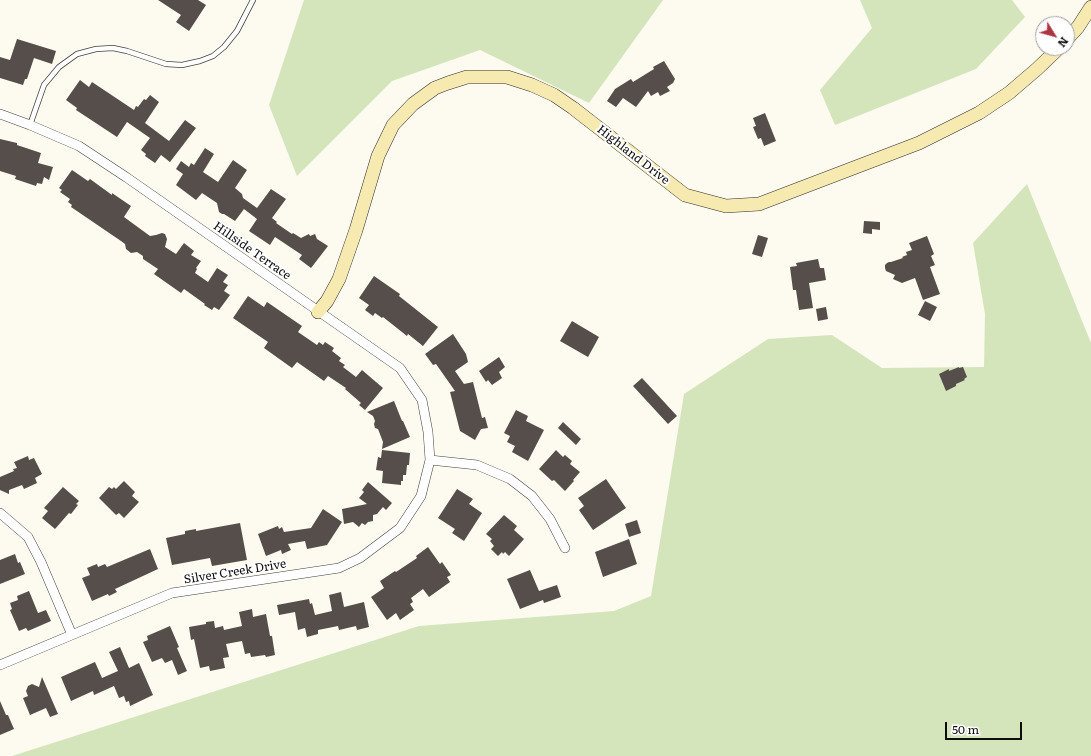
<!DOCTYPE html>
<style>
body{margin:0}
#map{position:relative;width:1091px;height:756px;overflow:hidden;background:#fdfaf0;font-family:Literata,serif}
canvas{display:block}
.north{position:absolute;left:1035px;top:16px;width:40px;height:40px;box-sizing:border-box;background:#fff;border:1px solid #9e9e9e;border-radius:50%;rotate:127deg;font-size:11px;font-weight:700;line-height:16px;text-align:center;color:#0d0d0d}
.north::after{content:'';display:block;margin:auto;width:14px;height:18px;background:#af3442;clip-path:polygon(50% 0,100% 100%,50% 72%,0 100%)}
.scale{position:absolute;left:945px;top:722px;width:77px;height:18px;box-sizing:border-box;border:2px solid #0d0d0d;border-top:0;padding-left:5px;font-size:12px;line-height:14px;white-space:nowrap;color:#0d0d0d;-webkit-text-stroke:3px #fff;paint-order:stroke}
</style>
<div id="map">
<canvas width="1091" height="756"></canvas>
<div class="north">N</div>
<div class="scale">50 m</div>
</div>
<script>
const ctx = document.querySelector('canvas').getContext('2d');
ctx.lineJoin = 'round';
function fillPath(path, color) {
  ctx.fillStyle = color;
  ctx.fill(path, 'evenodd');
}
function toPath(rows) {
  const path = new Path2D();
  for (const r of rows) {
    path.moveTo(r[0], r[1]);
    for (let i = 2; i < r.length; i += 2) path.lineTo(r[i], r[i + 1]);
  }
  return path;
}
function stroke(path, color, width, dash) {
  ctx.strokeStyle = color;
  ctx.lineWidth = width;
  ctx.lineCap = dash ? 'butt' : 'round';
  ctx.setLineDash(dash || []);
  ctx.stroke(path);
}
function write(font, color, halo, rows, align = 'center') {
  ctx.font = font + ' Literata,serif';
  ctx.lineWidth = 4;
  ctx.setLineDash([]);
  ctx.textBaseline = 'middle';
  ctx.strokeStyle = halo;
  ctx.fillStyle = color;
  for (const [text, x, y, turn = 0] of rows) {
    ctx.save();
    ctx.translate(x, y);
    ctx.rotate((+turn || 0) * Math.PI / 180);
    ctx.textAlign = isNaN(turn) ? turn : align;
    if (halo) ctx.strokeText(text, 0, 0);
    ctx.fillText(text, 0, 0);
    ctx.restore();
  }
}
fillPath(toPath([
 [304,0,663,0,589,103,480,50,392,81,297,176,269,105],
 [860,0,1012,0,1025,17,976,69,835,125,820,90,872,28],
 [1027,184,1091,343,1091,756,12,756,419,626,614,611,651,596,684,394,768,339,832,335,882,368,984,367,985,314,973,243]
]), '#d4e5bc');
fillPath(toPath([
 [158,0,198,0,206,5,189,31,176,22,181,15],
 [17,39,56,51,52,64,34,58,27,79,25,79,23,85,0,78,0,57,10,60],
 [664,61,675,79,673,83,667,87,670,91,660,96,658,92,651,96,648,91,636,107,623,98,616,107,607,101,615,89,631,79,633,82,654,69,653,67],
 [80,80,89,87,92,82,134,110,136,106,138,107,144,99,146,100,150,95,159,102,145,123,169,141,185,120,196,128,170,162,161,155,155,163,145,156,146,154,141,150,150,138,127,122,117,137,76,110,77,108,66,100],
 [765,113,776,141,764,146,761,138,758,139,753,127,756,126,753,118],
 [0,139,17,143,17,145,41,153,38,163,53,167,49,180,44,177,42,184,37,183,36,186,15,179,16,176,0,171],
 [205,148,214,154,203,172,218,182,233,160,247,170,235,188,242,194,243,198,257,208,271,189,286,199,272,218,277,222,276,223,292,234,293,233,301,238,309,234,310,236,315,234,317,239,328,246,311,268,299,259,302,255,275,237,270,245,249,231,257,219,244,209,235,221,224,214,222,214,219,212,217,203,202,193,196,200,176,185,183,174,176,169,181,161,189,167,191,163,194,165],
 [72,170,88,181,90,179,112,195,112,193,131,206,124,217,150,236,156,235,162,233,165,234,167,239,165,247,176,254,184,243,194,251,191,255,201,261,196,268,197,269,195,273,208,282,217,268,228,275,223,282,228,285,224,291,230,295,219,310,214,307,212,310,204,305,205,304,184,289,181,293,154,274,158,269,143,259,143,256,137,252,131,253,126,249,125,244,121,241,71,207,72,205,68,202,70,199,60,192,62,190,59,188],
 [864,221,880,222,880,230,872,229,872,234,863,233],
 [758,235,768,238,762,257,752,254],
 [927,236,934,254,931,256,935,265,930,267,940,294,923,300,915,278,902,283,893,279,895,275,886,271,885,268,885,265,887,263,889,262,891,262,903,258,902,257,907,255,906,252,912,250,909,243],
 [818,259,820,268,824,268,826,280,809,283,813,308,799,310,796,290,793,290,790,267,797,266,796,263],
 [374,276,400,294,399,296,438,327,423,346,408,334,407,336,383,317,382,318,375,313,373,316,365,310,369,305,359,298],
 [248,296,264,307,267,302,302,326,298,332,317,345,319,342,323,345,325,342,334,348,332,351,341,358,339,361,345,365,343,367,356,377,362,370,383,388,365,410,359,405,361,403,345,389,346,388,328,376,324,381,297,362,292,368,264,348,268,342,233,318],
 [925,301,937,307,930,321,918,315],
 [826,307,828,319,818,321,816,309],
 [572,321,599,337,588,357,560,341],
 [453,334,466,354,468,362,455,371,464,384,473,382,482,418,485,417,488,428,481,429,475,440,460,431,450,392,455,391,436,364,433,365,425,354],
 [499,357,505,367,499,372,502,378,492,385,488,380,486,382,479,371],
 [959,367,959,368,963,367,967,377,964,379,965,380,956,384,956,386,946,391,939,374,949,369,949,371],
 [642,378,677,416,668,424,633,386],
 [394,401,402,421,403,421,410,437,382,449,383,442,378,429,375,428,374,424,375,421,373,416,367,412],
 [516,410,528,416,526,421,544,430,528,461,512,452,515,446,507,442,510,436,504,433],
 [563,422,581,439,576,445,558,428],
 [382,450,410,453,409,465,407,465,406,475,403,475,403,481,401,481,401,485,382,483,383,471,376,470,378,457,381,458],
 [556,450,563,457,565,455,572,461,570,464,580,472,573,480,574,481,565,491,554,480,552,481,539,469],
 [28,456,29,460,34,458,42,474,35,478,37,483,24,489,22,485,9,490,9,494,0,490,0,477,14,471,13,469,17,468,14,462],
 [606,479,626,508,593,530,579,510,584,506,578,498],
 [124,481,135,492,132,496,139,502,124,518,119,513,116,515,99,498,109,487,112,489,114,487,116,489],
 [368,482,392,503,386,510,383,507,377,514,373,515,373,521,368,522,365,525,362,523,359,527,353,522,344,524,342,509,367,504,359,498,364,492,362,490],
 [63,487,79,501,76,504,78,505,71,514,69,513,55,529,42,518,48,511,44,508],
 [457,489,473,499,469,504,482,513,464,541,452,533,455,529,438,518],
 [323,509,342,522,327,545,307,549,305,541,288,544,291,550,282,554,281,550,266,556,258,534,278,526,279,529,282,527,284,532,311,528],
 [504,515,517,526,514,530,524,539,509,556,505,552,503,554,502,552,498,556,491,549,494,546,490,541,492,539,486,534],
 [637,520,641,533,629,537,625,524],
 [240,523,247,560,212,566,210,558,172,565,166,538,185,534,185,531,196,529,196,531],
 [629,539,637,564,603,577,595,552],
 [428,547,440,564,442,562,451,575,447,577,450,582,429,597,423,589,411,598,413,602,410,604,414,610,400,620,396,613,387,620,371,597,384,588,380,581,395,571,396,572,417,558,416,556],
 [150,549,158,569,115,589,117,592,109,596,108,594,92,601,82,578,90,575,87,568,97,564,98,567,105,564,107,567],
 [15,554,18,563,20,562,25,574,0,584,0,560],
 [530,570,539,591,557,585,561,597,544,603,543,600,520,609,507,579],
 [29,591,38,613,46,610,51,621,28,631,26,628,19,631,10,610,12,609,10,603,18,600,17,596],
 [341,592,344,607,364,602,369,627,357,630,356,626,339,630,338,626,318,630,318,634,307,637,305,628,298,630,295,612,279,615,277,605,309,599,310,604,312,603,315,615,332,611,329,595],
 [252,609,253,617,266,614,270,636,272,636,275,655,266,657,265,655,251,657,250,653,245,654,242,641,226,644,229,657,223,658,225,668,210,671,209,666,200,668,194,639,191,640,189,627,206,624,206,622,214,621,215,628,223,626,224,630,242,626,239,612],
 [170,626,179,647,177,648,187,671,178,675,172,660,165,663,162,658,152,662,143,642,148,640,147,636],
 [120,647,129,668,139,663,153,695,130,706,129,701,126,702,124,696,119,698,114,686,94,695,93,691,71,701,61,677,95,662,102,678,118,671,109,652],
 [42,677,58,714,50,717,46,708,30,715,23,698,28,696,26,691,28,686,32,684,39,687],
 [0,701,6,715,8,715,14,729,0,735]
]), '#554e4b');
const lane = toPath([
 [30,125,44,85,59,67,77,54,96,49,113,48,127,51,166,64,182,65,200,61,213,56,224,47,237,31,253,0]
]);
const street = toPath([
 [0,114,30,125,79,146,126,177,400,368,422,400,428,432,430,460,421,496,400,528,360,558,339,568,172,593,0,665],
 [430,460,477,465,510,479,532,496,550,519,565,548],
 [0,513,28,537,41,562,72,635]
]);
const secondary = toPath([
 [1067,39,1078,27,1091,7],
 [318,312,327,301,339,279,356,230,378,156,393,125,413,104,435,88,448,83,467,77,507,77,532,85,554,95,573,108,685,195,726,206,759,204,919,143,979,113,1009,93,1037,69,1059,48]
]);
stroke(lane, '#404040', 6);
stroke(street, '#404040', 10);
stroke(secondary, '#2f2f2f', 14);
stroke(lane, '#fff', 4.5);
stroke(street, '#fff', 9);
stroke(secondary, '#f7eab1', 13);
write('12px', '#0d0d0d', '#fff', [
 ["Highland Drive",633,155,38],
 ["Hillside Terrace",252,251,35],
 ["Silver Creek Drive",235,572,-9]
]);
</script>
